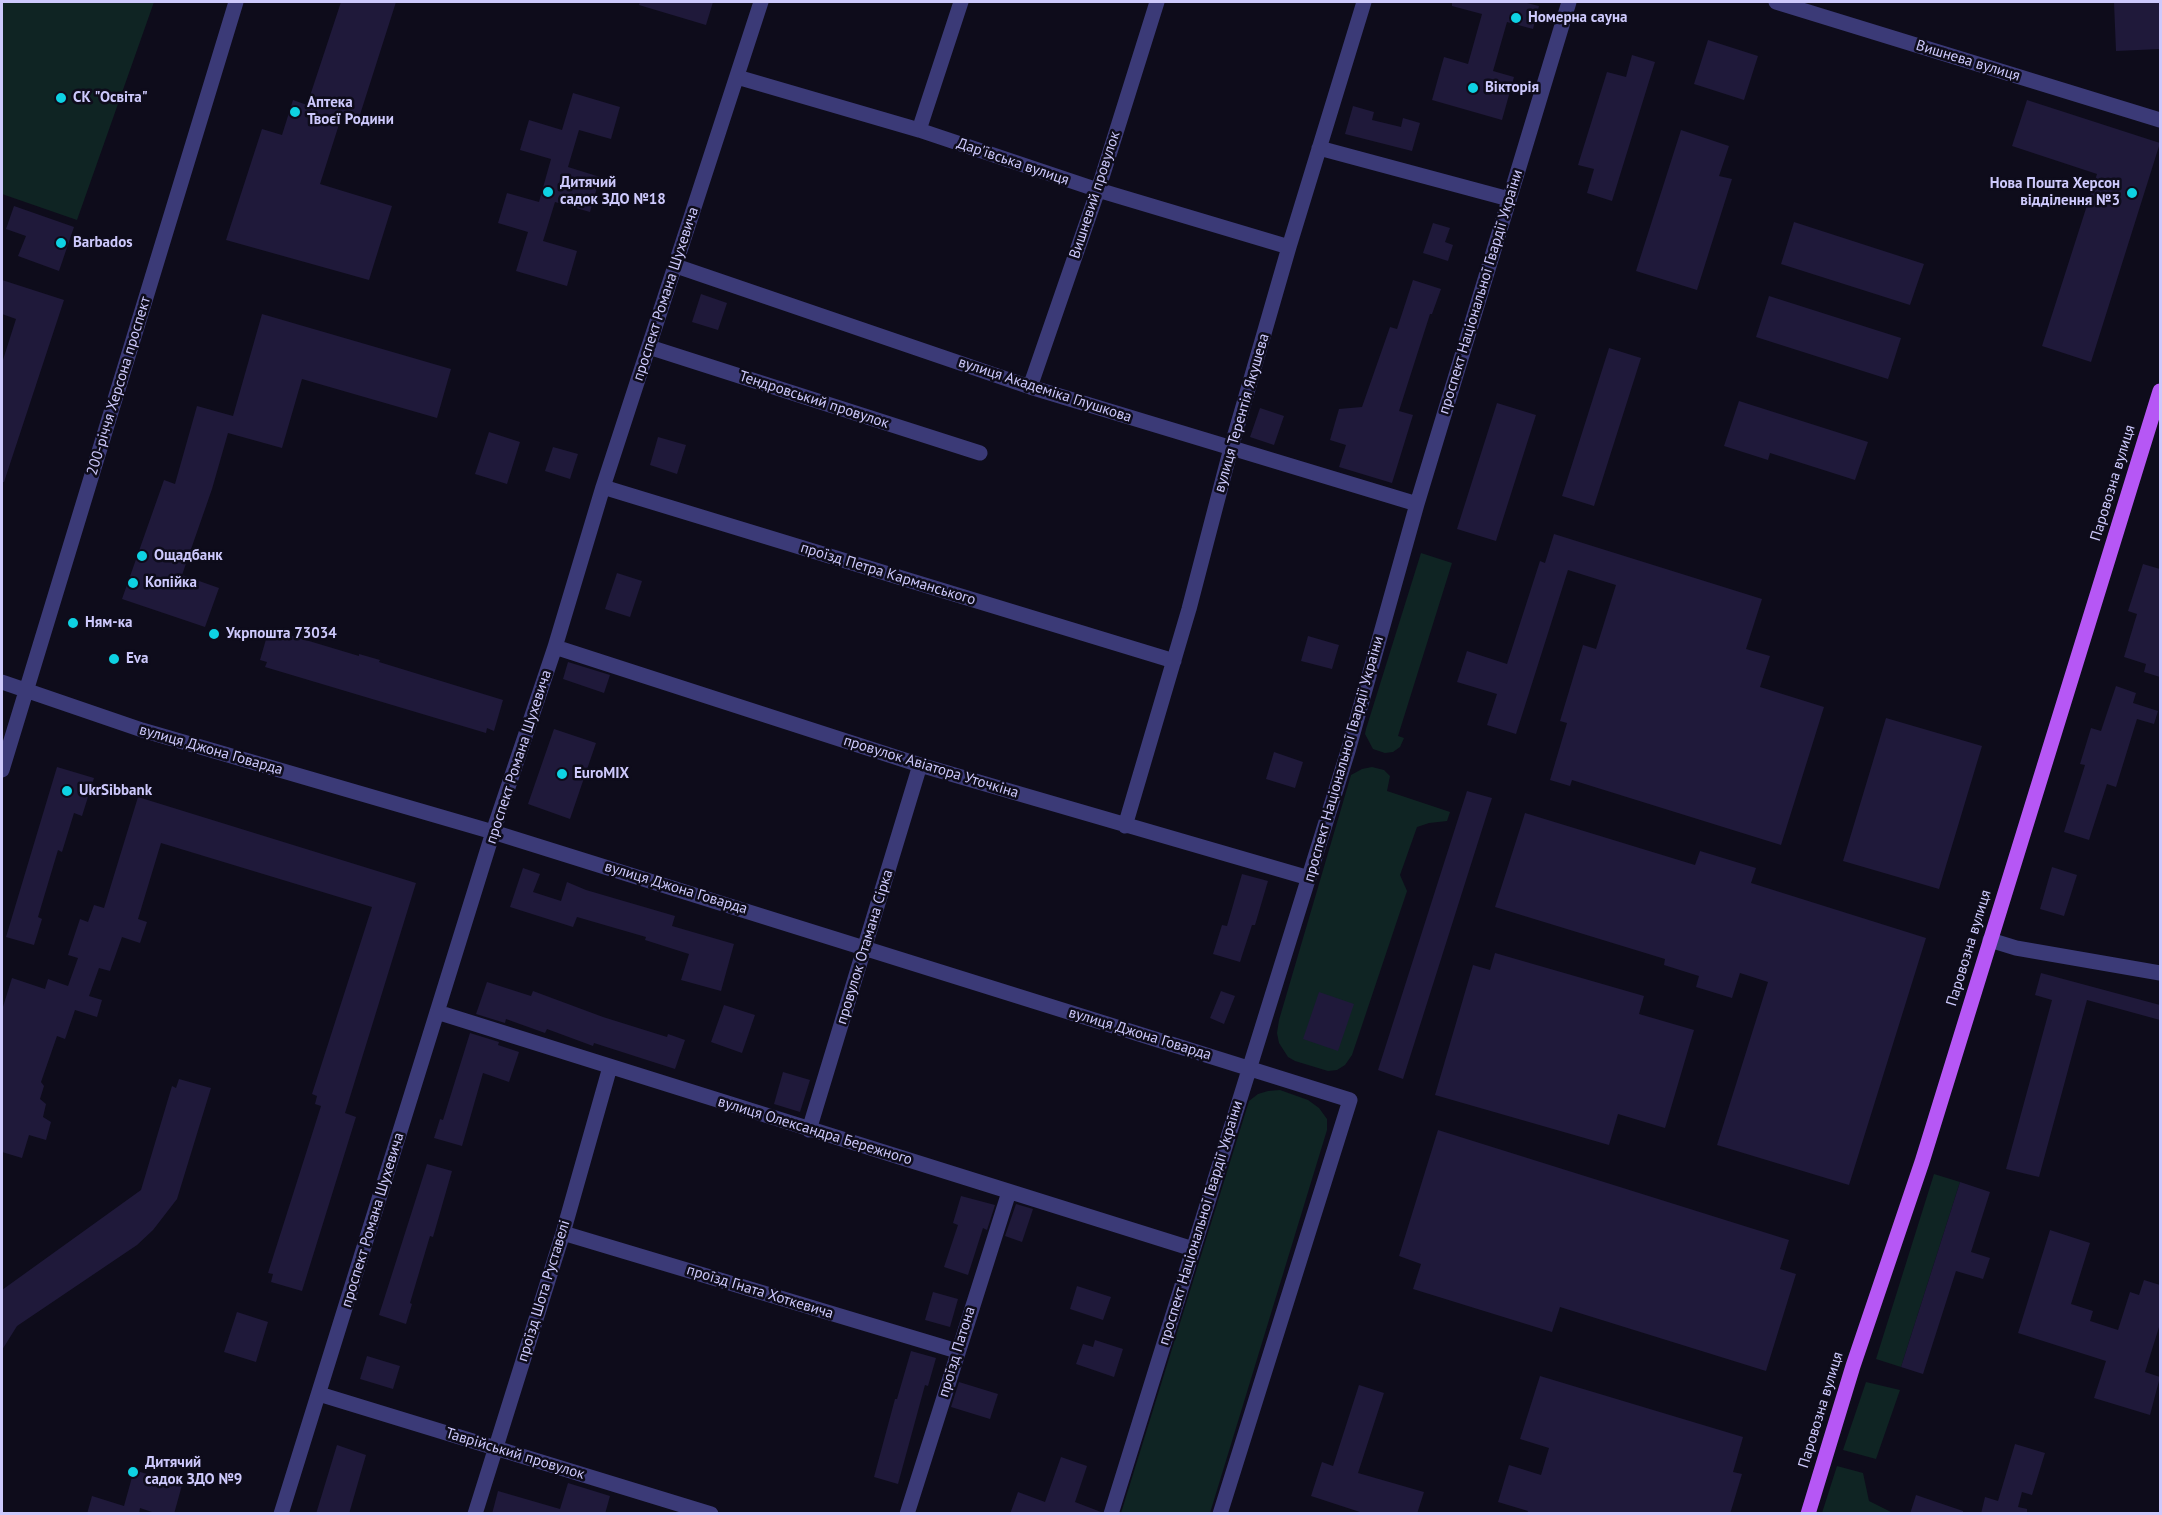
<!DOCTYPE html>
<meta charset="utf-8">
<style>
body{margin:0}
#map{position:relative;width:2162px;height:1515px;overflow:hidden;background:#0e0c1b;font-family:"PT Sans",sans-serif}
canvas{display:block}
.frame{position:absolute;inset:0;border:3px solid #cdc9fc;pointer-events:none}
</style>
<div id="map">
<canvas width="2162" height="1515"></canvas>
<div class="frame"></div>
</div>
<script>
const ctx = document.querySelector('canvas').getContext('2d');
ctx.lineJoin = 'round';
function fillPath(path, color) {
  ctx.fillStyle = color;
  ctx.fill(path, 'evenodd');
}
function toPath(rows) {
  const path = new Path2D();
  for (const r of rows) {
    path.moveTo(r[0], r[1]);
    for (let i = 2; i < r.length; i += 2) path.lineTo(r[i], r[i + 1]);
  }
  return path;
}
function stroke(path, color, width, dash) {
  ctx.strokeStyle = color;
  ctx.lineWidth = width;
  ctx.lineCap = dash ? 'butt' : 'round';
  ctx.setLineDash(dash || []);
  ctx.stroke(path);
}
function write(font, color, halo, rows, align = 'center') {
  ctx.font = font + ' "PT Sans",sans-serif';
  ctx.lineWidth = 5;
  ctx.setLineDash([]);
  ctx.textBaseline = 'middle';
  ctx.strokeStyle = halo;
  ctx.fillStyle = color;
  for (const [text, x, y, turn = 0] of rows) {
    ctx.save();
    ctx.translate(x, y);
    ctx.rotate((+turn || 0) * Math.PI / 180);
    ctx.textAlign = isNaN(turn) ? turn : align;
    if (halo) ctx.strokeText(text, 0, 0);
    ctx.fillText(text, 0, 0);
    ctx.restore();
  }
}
fillPath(toPath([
 [2,2,154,2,77,220,2,194],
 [1421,553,1452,563,1398,736,1404,738,1400,747,1393,752,1385,753,1373,749,1365,734,1366,729],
 [1372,767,1384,770,1390,776,1387,791,1450,812,1447,821,1429,823,1417,827,1400,875,1407,891,1352,1055,1345,1065,1337,1070,1328,1071,1295,1061,1288,1057,1279,1043,1277,1033,1279,1020,1351,775,1362,769],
 [1280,1090,1308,1100,1319,1108,1327,1119,1327,1130,1210,1513,1121,1513,1249,1101,1258,1094,1268,1091],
 [1934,1174,1960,1182,1901,1367,1876,1359],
 [1866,1382,1900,1390,1876,1459,1843,1450],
 [1837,1466,1863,1473,1869,1501,1893,1513,1822,1513]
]), '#0f2423');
fillPath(toPath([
 [341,2,396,2,358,121,342,115,320,184,392,206,369,280,226,240,262,129,282,135,293,100,307,105],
 [640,2,713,2,706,25,639,5],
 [1452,2,1523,2,1539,6,1533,29,1507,22,1493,71,1514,77,1502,120,1432,100,1444,57,1468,64,1482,14,1452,6],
 [2114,2,2160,2,2160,49,2116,51],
 [1708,40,1758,56,1744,100,1694,84],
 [1632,55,1655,62,1612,201,1587,193,1594,169,1578,165,1607,72,1626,77],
 [573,93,620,107,611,139,579,130,568,167,600,177,590,212,555,202,543,241,577,251,567,286,516,271,528,232,498,223,507,193,539,202,551,159,520,150,529,120,562,130],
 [2027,100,2160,143,2091,362,2042,346,2097,174,2012,146],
 [1353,106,1374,112,1372,120,1401,127,1403,118,1420,123,1412,151,1345,134],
 [1681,130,1729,146,1719,176,1732,179,1697,290,1636,271],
 [14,206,74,227,59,271,18,256,26,236,6,229],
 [1794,222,1924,264,1910,305,1781,264],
 [1433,223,1450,228,1445,242,1453,245,1448,261,1423,253],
 [2,280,64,300,4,482,2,482,2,363,16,319,2,314],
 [1413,280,1441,289,1432,314,1430,314,1399,411,1413,415,1392,483,1339,467,1346,445,1330,440,1339,409,1362,407,1390,327,1397,329],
 [701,294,727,303,718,330,692,322],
 [1769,296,1901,338,1888,379,1756,337],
 [262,314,451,369,437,418,302,379,282,448,228,433,212,489,182,575,219,588,205,627,122,599,164,480,175,484,197,406,233,416],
 [1609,348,1641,358,1594,506,1562,496],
 [1739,401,1868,442,1855,480,1770,453,1768,460,1724,446],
 [1497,403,1536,415,1496,541,1457,529],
 [1260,408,1284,416,1274,445,1250,437],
 [489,432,520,442,507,484,475,474],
 [658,437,686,445,677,474,650,465],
 [553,447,578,454,570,479,545,471],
 [1554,534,1762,599,1746,649,1770,656,1760,687,1824,707,1781,845,1572,780,1570,786,1550,780,1567,723,1560,721,1583,645,1596,649,1616,585,1568,570,1516,734,1487,725,1497,694,1457,682,1467,651,1507,664,1540,561,1545,563],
 [2143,564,2160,569,2160,677,2144,672,2146,664,2124,657,2137,614,2128,611],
 [617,573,642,581,630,617,605,609],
 [269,629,359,656,359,654,380,660,379,662,503,700,494,731,487,728,486,733,265,667,267,662,260,660],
 [1308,636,1339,645,1332,669,1301,661],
 [568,662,610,675,604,693,563,679],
 [2116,686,2136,693,2133,703,2158,711,2154,724,2137,719,2116,787,2107,784,2089,840,2064,832,2085,765,2080,764,2091,728,2101,731],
 [1886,718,1982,746,1939,889,1843,861],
 [554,729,596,743,570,819,528,804],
 [1274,752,1303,762,1295,788,1266,779],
 [57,767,94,778,82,816,74,813,62,852,58,850,38,917,42,919,34,945,6,937],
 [1467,791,1492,798,1403,1079,1378,1070],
 [138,797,416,883,345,1113,356,1117,302,1291,271,1282,273,1274,268,1273,321,1106,315,1104,317,1096,312,1094,372,907,161,843,138,919,147,922,140,943,122,937,110,971,99,968,89,996,102,1000,97,1017,75,1010,65,1039,57,1036,41,1082,44,1086,40,1099,46,1104,43,1117,51,1122,46,1140,29,1135,22,1158,2,1152,2,1010,12,978,45,989,48,979,68,986,78,958,68,955,80,919,88,922,94,905,104,908],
 [1525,813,1695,865,1700,851,1756,868,1751,883,1926,938,1849,1185,1717,1145,1768,982,1740,973,1732,998,1696,987,1699,976,1664,965,1665,959,1495,907],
 [2052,867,2077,875,2064,916,2040,909],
 [523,868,540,874,533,892,561,901,567,882,586,890,675,916,672,926,734,944,721,991,681,980,689,954,645,940,646,937,577,917,573,927,510,907],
 [1242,874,1268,881,1255,925,1252,925,1240,962,1213,954,1222,925,1227,926],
 [1495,953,1644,996,1639,1014,1694,1030,1665,1128,1618,1114,1609,1145,1435,1095,1473,965,1490,970],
 [2041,973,2160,1005,2160,1020,2087,1000,2039,1177,2006,1169,2052,1000,2035,995],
 [487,982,531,996,533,991,603,1017,667,1037,668,1034,685,1040,675,1069,594,1043,593,1046,547,1029,545,1033,506,1019,505,1023,476,1014],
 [1221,991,1235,996,1224,1024,1210,1018],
 [1319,992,1354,1004,1338,1051,1303,1039],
 [724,1005,755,1015,742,1053,711,1042],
 [470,1033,499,1042,498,1045,519,1052,509,1082,483,1073,462,1146,434,1138,440,1119,443,1120],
 [783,1072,810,1080,800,1112,774,1104],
 [179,1079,211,1088,177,1199,153,1230,137,1245,17,1326,2,1350,2,1290,141,1190,172,1086,176,1088],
 [1438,1130,1789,1240,1780,1269,1796,1274,1766,1371,1560,1307,1552,1332,1413,1289,1421,1264,1399,1256],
 [427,1164,452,1171,433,1237,430,1236,410,1303,412,1304,406,1324,379,1315],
 [1960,1182,1990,1192,1971,1252,1990,1258,1983,1279,1956,1271,1923,1374,1901,1367],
 [961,1196,995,1205,987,1230,983,1228,968,1275,944,1267,958,1225,953,1223],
 [1016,1204,1033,1209,1022,1242,1005,1236],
 [2050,1230,2090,1243,2071,1304,2093,1311,2090,1321,2118,1330,2130,1292,2139,1295,2144,1280,2160,1285,2160,1324,2145,1372,2160,1377,2150,1415,2094,1398,2106,1361,2018,1333],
 [1077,1286,1111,1297,1103,1320,1070,1309],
 [933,1292,958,1299,950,1327,925,1320],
 [237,1312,268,1322,256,1362,224,1352],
 [1095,1340,1123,1349,1114,1377,1076,1364,1083,1344,1093,1347],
 [911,1351,936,1358,928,1386,925,1385,898,1484,874,1477,895,1399,897,1399],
 [367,1356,400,1366,393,1389,360,1379],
 [1540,1376,1743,1437,1733,1472,1742,1474,1730,1514,1527,1514,1528,1511,1498,1502,1509,1465,1541,1475,1549,1448,1520,1439],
 [959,1382,998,1394,990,1419,951,1407],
 [1359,1385,1384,1393,1358,1473,1424,1492,1417,1514,1366,1514,1311,1496,1322,1462,1333,1466],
 [2015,1444,2045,1453,2032,1495,2022,1492,2018,1507,2027,1509,2027,1514,1981,1514,1985,1497,1998,1501],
 [337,1445,366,1455,349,1514,316,1514],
 [1061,1457,1087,1466,1075,1502,1101,1512,1101,1514,1010,1514,1018,1492,1045,1502],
 [134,1470,182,1485,174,1514,158,1514,140,1508,139,1514,87,1514,92,1496,124,1506],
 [568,1483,610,1496,605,1514,492,1514,498,1491,560,1509],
 [1916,1495,1963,1511,1963,1514,1910,1514]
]), '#1f193a');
stroke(toPath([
 [1776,2,2160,120],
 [737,77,919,130,1098,190,1289,247],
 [919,130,961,2],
 [1319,148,1509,199],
 [676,266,1030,387,1417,504],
 [649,347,980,453],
 [1030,387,1098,190,1157,2],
 [603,487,1174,661],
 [555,647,920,765,1309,878],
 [2,682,142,730,493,832,1350,1100,1220,1514],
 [2,770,236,2],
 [1125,826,1189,609,1231,448,1289,247,1364,2],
 [1990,940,2016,948,2160,973],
 [437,1012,1193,1249],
 [809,1130,920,765],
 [563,1233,957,1351],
 [319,1394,711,1514],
 [281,1514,493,832,555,647,603,487,761,2],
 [475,1514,563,1233,610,1067],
 [907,1514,1009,1192],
 [1111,1514,1348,751,1417,504,1569,2]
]), '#3b3a77', 15);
stroke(toPath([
 [1808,1514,1853,1366,1922,1162,2160,391]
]), '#b657f5', 15);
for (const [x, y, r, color] of [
 [1516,18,6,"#0ed2e3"],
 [1473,88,6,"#0ed2e3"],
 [61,98,6,"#0ed2e3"],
 [295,112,6,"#0ed2e3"],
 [548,192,6,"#0ed2e3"],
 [2132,193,6,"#0ed2e3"],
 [61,243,6,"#0ed2e3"],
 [142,556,6,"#0ed2e3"],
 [133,583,6,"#0ed2e3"],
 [73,623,6,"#0ed2e3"],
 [214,634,6,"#0ed2e3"],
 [114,659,6,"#0ed2e3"],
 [562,774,6,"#0ed2e3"],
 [67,791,6,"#0ed2e3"],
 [133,1472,6,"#0ed2e3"]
]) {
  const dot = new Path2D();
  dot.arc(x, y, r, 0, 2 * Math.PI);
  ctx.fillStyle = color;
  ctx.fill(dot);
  stroke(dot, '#0e0c1b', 2);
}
write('bold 15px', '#cdc9fc', '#0e0c1b', [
 ["Номерна сауна",1528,18],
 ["Вікторія",1485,88],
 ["СК \"Освіта\"",73,98],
 ["Аптека",307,103],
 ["Твоєї Родини",307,120],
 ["Дитячий",560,183],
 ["садок ЗДО №18",560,200],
 ["Нова Пошта Херсон",2120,184,"right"],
 ["відділення №3",2120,201,"right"],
 ["Barbados",73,243],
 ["Ощадбанк",154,556],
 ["Копійка",145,583],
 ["Ням-ка",85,623],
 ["Укрпошта 73034",226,634],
 ["Eva",126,659],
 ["EuroMIX",574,774],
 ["UkrSibbank",79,791],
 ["Дитячий",145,1463],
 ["садок ЗДО №9",145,1480]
], 'left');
write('15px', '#cdc9fc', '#0e0c1b', [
 ["Вишнева вулиця",1968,61,17],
 ["Дар'ївська вулиця",1013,162,19],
 ["Вишневий провулок",1095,195,-72],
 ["проспект Національної Гвардії України",1481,292,-73],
 ["проспект Романа Шухевича",666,294,-72],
 ["200-річчя Херсона проспект",119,386,-73],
 ["вулиця Академіка Глушкова",1045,390,18],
 ["Тендровський провулок",814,400,18],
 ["вулиця Терентія Якушева",1242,413,-74],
 ["Паровозна вулиця",2113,483,-73],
 ["проїзд Петра Карманського",888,574,17],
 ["вулиця Джона Говарда",211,750,16],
 ["проспект Романа Шухевича",519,757,-72],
 ["проспект Національної Гвардії України",1344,759,-74],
 ["провулок Авіатора Уточкіна",931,767,17],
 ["вулиця Джона Говарда",676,888,17],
 ["провулок Отамана Сірка",865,947,-73],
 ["Паровозна вулиця",1969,948,-73],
 ["вулиця Джона Говарда",1140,1034,17],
 ["вулиця Олександра Бережного",815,1131,17],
 ["проспект Романа Шухевича",373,1220,-73],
 ["проспект Національної Гвардії України",1201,1223,-73],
 ["проїзд Шота Руставелі",544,1291,-73],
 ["проїзд Гната Хоткевича",760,1292,17],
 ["проїзд Патона",957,1352,-73],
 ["Паровозна вулиця",1821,1410,-73],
 ["Таврійський провулок",515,1454,17]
]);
</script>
